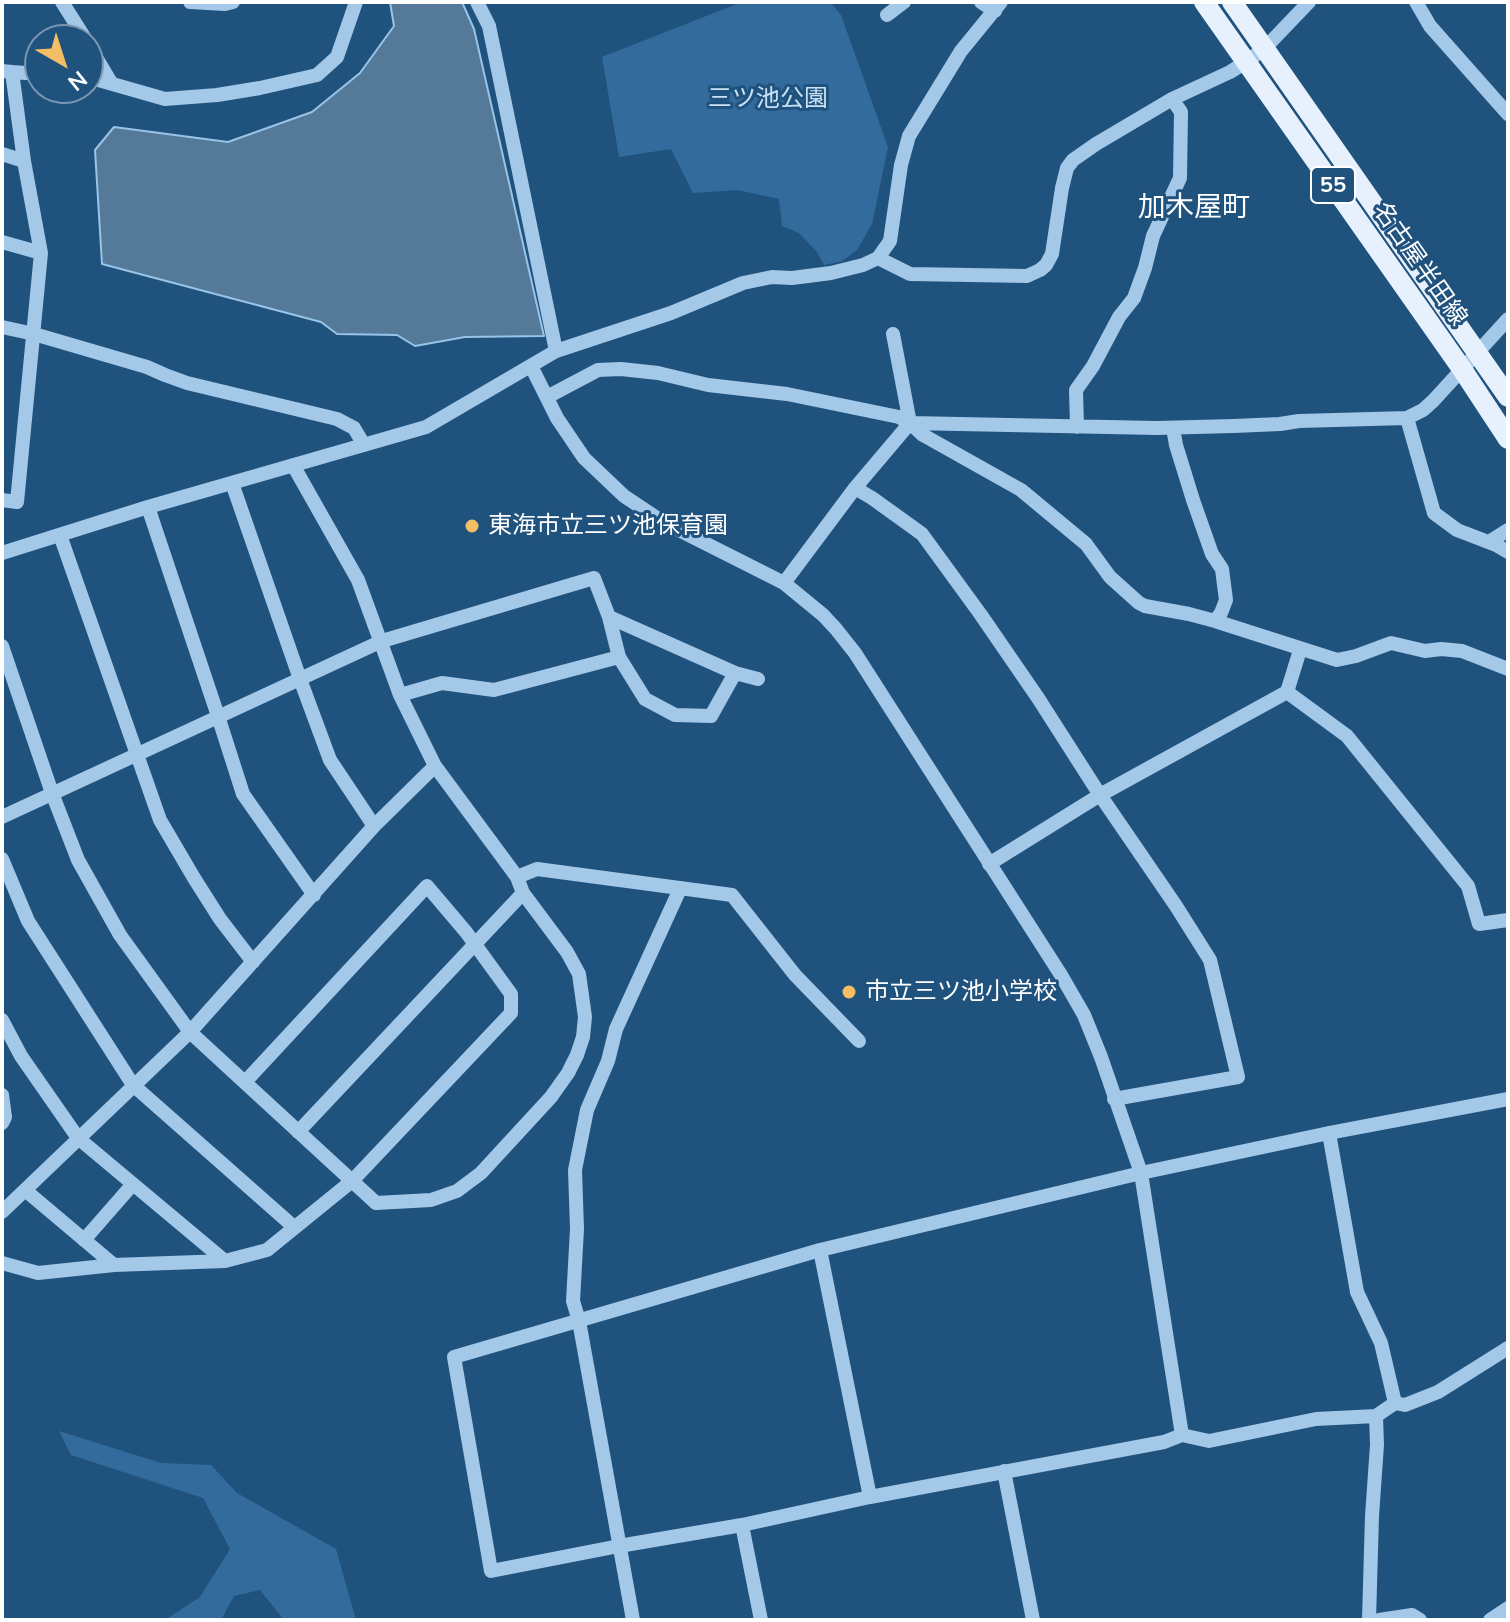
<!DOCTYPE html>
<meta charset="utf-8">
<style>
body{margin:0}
#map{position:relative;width:1510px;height:1622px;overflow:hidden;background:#20527e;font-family:Mulish,sans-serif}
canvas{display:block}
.frame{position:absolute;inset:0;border:4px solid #fff;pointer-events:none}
.north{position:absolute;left:24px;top:24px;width:80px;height:80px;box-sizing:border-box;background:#20527e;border:2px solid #7997b2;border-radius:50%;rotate:141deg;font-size:22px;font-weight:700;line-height:32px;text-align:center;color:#fff}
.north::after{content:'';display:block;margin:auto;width:28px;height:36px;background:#f4be65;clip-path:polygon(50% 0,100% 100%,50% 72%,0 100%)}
</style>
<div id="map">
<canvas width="1510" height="1622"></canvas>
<div class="frame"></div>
<div class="north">N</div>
</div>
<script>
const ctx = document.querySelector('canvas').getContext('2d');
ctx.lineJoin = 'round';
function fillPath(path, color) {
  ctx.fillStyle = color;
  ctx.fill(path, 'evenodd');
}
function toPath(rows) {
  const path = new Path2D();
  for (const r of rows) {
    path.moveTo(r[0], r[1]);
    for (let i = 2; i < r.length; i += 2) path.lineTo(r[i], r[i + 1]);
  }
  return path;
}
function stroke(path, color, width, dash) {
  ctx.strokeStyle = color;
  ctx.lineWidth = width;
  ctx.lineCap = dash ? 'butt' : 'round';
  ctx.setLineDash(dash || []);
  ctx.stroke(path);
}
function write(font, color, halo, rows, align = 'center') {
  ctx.font = font + ' Mulish,"Noto Sans JP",sans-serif';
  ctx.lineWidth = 6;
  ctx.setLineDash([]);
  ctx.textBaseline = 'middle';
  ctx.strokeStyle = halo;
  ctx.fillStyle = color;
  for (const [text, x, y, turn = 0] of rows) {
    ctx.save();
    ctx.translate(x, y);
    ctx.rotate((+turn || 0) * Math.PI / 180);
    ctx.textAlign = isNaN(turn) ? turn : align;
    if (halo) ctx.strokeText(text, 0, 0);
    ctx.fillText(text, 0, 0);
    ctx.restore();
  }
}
fillPath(toPath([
 [742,2,830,2,841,15,888,147,872,224,857,250,842,261,824,265,817,252,799,233,782,226,779,199,738,190,693,193,671,149,619,157,602,57],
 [59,1431,161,1463,211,1465,237,1493,336,1549,356,1620,284,1620,260,1590,234,1596,221,1620,165,1620,200,1597,230,1549,203,1498,71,1455]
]), '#336c9c');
const water = toPath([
 [390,2,462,2,474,29,544,336,465,337,415,346,397,335,337,334,321,322,102,264,95,150,114,127,228,142,312,112,360,73,394,26,390,2]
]);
fillPath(water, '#557999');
stroke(water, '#98c4e8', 2);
stroke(toPath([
 [62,2,86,40],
 [190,2,225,4,233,2],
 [477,2,489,26,556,351],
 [981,2,995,11],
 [1416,2,1430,26,1508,114],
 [887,15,904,2],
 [88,44,112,84],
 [2,71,12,72,24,161],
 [12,72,40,74],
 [88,77,165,99,217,95,260,88,317,75,337,57,356,2],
 [2,154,24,161,41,253,17,502,2,500],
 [2,242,41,253],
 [878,258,910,274,1027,276,1040,270,1046,265,1052,254,1062,188,1067,168,1073,160,1096,144,1172,99,1230,72,1246,62,1265,48,1309,2],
 [2,327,34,334,147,367,165,375,187,383,337,419,354,428,364,445],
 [893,334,910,423],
 [531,366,557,418,584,458,624,496,663,522,784,583,823,615,836,629,855,653,1061,975,1084,1015,1101,1057,1141,1173,1182,1435],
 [547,397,598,370,621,369,658,373,708,385,787,394,899,417,910,423,923,435,1021,490,1086,544,1110,577,1139,603,1145,606,1189,614,1215,621,1337,660,1356,656,1391,643,1425,651,1441,649,1462,651,1508,669],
 [1407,418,1434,513,1457,530,1496,545,1508,552],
 [910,423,1157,428,1234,426,1280,424,1299,421,1407,418,1423,410,1433,401,1508,319],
 [1077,427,1076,390,1093,366,1119,317,1134,298,1145,268,1153,236,1180,178,1181,112,1172,99],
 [1173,428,1176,445,1193,500,1212,554,1222,569,1226,600,1221,613,1215,621],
 [232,483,300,679,330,760,374,826],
 [855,488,872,498,922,534,981,615,1038,698,1100,795,1176,906,1210,960,1238,1077,1114,1099],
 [148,507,218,716,243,794,314,895],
 [60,535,160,820,194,878,220,919,253,962],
 [1489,542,1508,530],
 [2,553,148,507,426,427,556,351,671,313,743,283,772,277,792,278,831,273,863,265,878,258,890,241,901,165,909,136,961,51,1001,2],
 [784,583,855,488,910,423],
 [2,646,52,793,78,860,120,935,190,1032,376,1203,431,1200,457,1191,481,1173,551,1097,568,1073,577,1055,583,1037,585,1017,579,974,567,952,523,893,517,877,435,766,400,695,358,580,293,465],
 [619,657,609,617,735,673],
 [1287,692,1347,736,1468,886,1479,924,1508,920],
 [400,695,442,683,494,690,619,657,645,699,675,715,711,716,735,673,758,679],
 [2,817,382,641,594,578,609,617],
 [2,859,28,921,133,1085,294,1227],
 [989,864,1100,795,1287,692,1300,650],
 [517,877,537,869,732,895,795,975,859,1041],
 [2,1020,21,1056,78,1138,225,1261],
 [2,1095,5,1117,2,1123],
 [298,1132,523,893],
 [1329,1133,1357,1292,1381,1343,1395,1403,1376,1416,1316,1419,1209,1441,1182,1435,1164,1442,870,1497,742,1525,619,1546,491,1571,454,1357,820,1250,1141,1173,1329,1133,1508,1099],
 [25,1190,114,1265],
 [2,1212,190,1032,374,826,435,766],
 [84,1240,133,1184],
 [820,1250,870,1497],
 [2,1263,38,1273,114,1265,225,1261,267,1250,352,1181,511,1013,511,994,466,932,427,886,245,1082],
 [1395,1403,1405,1405,1438,1392,1508,1348],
 [1004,1471,1033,1620],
 [742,1525,761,1620],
 [633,1620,579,1321,573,1301,577,1229,575,1170,587,1110,608,1061,616,1029,680,889],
 [1369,1620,1372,1516,1377,1445,1376,1416],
 [1379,1620,1412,1615,1420,1620],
 [1490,1620,1508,1608]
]), '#a4c8e7', 14);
stroke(toPath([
 [1204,2,1462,369,1508,439],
 [1232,2,1508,397]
]), '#e6f1fd', 20);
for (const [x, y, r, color] of [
 [472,526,8,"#f4be65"],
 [849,992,8,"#f4be65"]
]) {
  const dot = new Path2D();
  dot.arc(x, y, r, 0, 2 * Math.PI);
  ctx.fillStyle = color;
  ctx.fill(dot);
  stroke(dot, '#20527e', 3);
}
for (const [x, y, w] of [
 [1333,185,44]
]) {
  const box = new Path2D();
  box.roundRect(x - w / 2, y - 18, w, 36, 6);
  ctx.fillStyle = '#20527e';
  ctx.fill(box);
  stroke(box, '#fff', 2);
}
write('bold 22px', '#fff', null, [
 ["55",1333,185]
]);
write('24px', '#c8e1f5', '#20527e', [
 ["三ツ池公園",768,99]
]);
write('24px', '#fff', '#20527e', [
 ["名古屋半田線",1420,264,55]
]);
write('24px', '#fff', '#20527e', [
 ["東海市立三ツ池保育園",488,526],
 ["市立三ツ池小学校",865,992]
], 'left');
write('28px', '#fff', '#20527e', [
 ["加木屋町",1194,208]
]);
</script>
